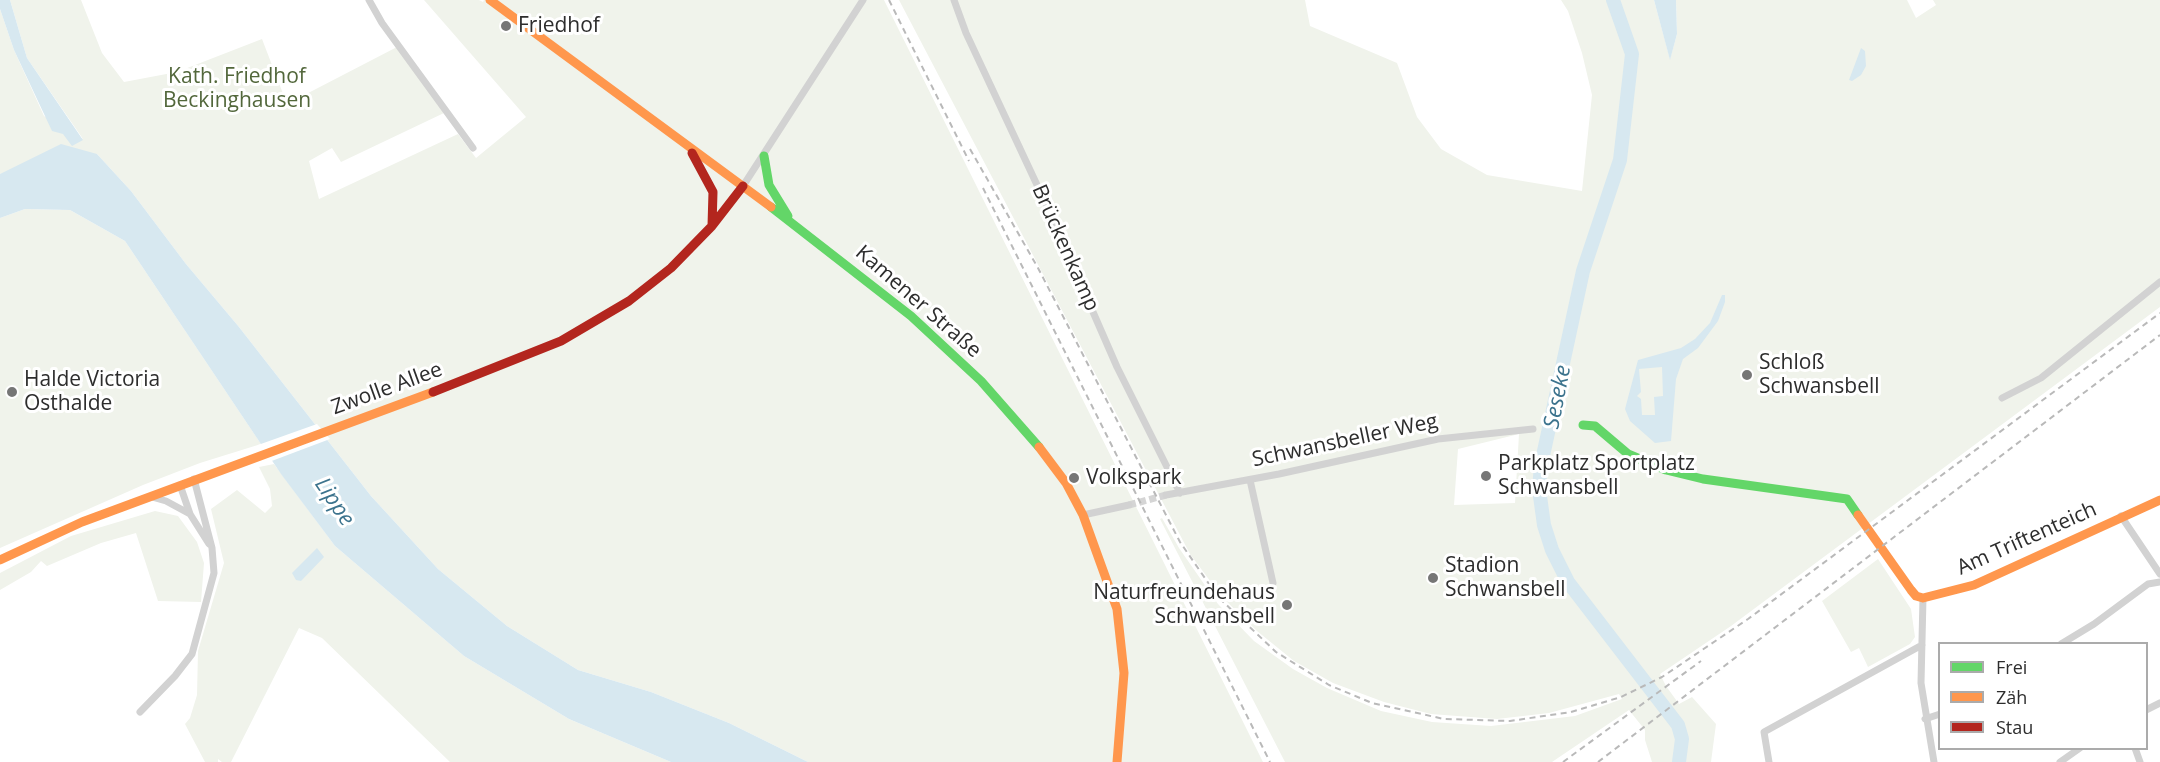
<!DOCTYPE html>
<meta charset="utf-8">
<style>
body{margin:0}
#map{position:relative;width:2160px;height:762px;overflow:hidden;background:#fff;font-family:"Open Sans",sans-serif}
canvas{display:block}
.legend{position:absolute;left:1938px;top:642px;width:210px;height:108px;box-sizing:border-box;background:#fff;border:2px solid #ababab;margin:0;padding:8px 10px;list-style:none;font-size:18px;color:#2d2d2d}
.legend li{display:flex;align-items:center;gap:12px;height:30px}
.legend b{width:30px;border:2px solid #ababab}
</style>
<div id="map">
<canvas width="2160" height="762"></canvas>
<ul class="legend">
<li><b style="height:8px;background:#63d668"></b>Frei</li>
<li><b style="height:8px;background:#ff974d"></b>Zäh</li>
<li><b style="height:8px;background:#b3261e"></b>Stau</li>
</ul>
</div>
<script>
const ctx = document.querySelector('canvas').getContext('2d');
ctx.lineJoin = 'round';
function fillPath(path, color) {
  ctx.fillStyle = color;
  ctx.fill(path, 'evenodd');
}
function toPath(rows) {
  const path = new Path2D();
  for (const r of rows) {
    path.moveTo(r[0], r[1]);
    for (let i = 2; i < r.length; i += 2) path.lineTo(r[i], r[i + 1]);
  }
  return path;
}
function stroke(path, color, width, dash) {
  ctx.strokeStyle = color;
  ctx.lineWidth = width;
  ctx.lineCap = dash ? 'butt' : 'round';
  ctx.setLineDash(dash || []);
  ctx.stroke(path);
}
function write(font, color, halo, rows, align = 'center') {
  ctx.font = font + ' "Open Sans",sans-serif';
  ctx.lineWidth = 6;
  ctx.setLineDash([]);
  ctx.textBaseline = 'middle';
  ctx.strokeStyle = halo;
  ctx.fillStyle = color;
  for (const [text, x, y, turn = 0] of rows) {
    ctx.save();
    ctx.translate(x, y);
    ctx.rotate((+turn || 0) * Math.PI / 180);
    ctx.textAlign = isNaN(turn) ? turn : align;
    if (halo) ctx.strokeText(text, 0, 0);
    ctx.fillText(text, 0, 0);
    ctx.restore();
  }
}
fillPath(toPath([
 [10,0,81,0,102,53,124,82,177,72,262,39,287,104,397,47,444,113,341,162,332,148,309,161,319,199,458,134,476,158,526,117,424,0,479,0,483,2,484,0,884,0,1263,762,808,762,729,723,651,692,578,670,507,626,438,569,371,496,239,327,186,264,131,191,97,154,0,174,0,9,14,50,44,116,83,139,27,58],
 [899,0,1305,0,1310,26,1397,63,1417,117,1441,149,1487,175,1582,191,1592,95,1582,53,1568,11,1561,0,1654,0,1670,59,1677,34,1676,0,1907,0,1916,18,1936,5,1933,0,2160,0,2160,307,1731,626,1660,674,1666,686,1679,704,1692,697,1716,724,1711,762,1652,762,1645,740,1645,730,1629,710,1552,762,1285,762,1160,519,1162,518,1179,548,1218,604,1254,641,1293,669,1327,688,1381,711,1432,722,1491,726,1575,716,1622,699,1619,694,1549,713,1497,719,1431,714,1384,702,1333,683,1294,661,1257,631,1222,597,1190,554],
 [1519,434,1515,503,1454,505,1458,449],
 [25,209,70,210,125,241,261,444,200,463,143,485,0,548,0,218],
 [274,464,335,546,464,656,569,719,671,762,450,762,322,638,299,628,231,762,222,762,218,759,218,762,205,762,185,724,190,718,197,695,198,651,224,563,211,509,237,490,265,513,272,506,270,489,259,467],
 [155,511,178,516,197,542,204,563,201,602,158,601,136,533,101,543,47,566,41,561,31,572,0,590,0,573,71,536],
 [1878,559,1911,609,1915,637,1910,644,1868,667,1859,648,1851,652,1822,601]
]), '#f0f3eb');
fillPath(toPath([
 [0,0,10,0,27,58,83,140,72,146,63,134,52,131,14,50,0,9],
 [1654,0,1676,0,1677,34,1670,60],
 [1861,48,1865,51,1866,66,1861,75,1852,81,1849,80],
 [61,144,97,154,131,191,186,264,239,327,371,496,438,569,507,626,578,670,651,692,729,723,808,762,671,762,569,719,464,656,335,546,281,474,125,241,70,210,25,209,0,218,0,174],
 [1722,295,1725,295,1725,302,1718,321,1698,348,1683,359,1676,379,1671,441,1655,443,1630,421,1625,409,1638,360,1681,348,1695,339,1710,323],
 [1662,367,1663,396,1654,397,1655,415,1642,415,1641,399,1637,396,1641,392,1639,369],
 [317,548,324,557,301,581,296,580,292,573]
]), '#d7e8f0');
fillPath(toPath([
 [317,424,330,439,269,462,258,445]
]), '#fff');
stroke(toPath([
 [1613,0,1632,54,1620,160,1583,271,1541,465,1539,489,1544,525,1552,550,1568,582,1678,725,1682,739,1679,762]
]), '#d7e8f0', 14);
stroke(toPath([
 [1129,505,1166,495]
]), '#d5d5d5', 7, [7, 3.5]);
stroke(toPath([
 [369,0,382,23,473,148],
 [954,0,966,33,1045,202,1117,367,1180,493],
 [743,186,863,0],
 [2002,398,2041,378,2160,282],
 [1250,480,1273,583],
 [180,485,190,514,209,544],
 [1166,495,1279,474,1438,439,1533,429],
 [152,497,166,501,190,514],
 [1083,515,1129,505],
 [2121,516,2160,574],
 [1923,598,1921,683,1934,762],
 [2061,644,2094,624,2148,584,2160,582],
 [2146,710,2160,703],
 [140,712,175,676,192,654,214,573,212,548,194,479],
 [1925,719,1940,714],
 [2135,748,2140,762],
 [1769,762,1764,732,1922,645],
 [2060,762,2080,748]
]), '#d2d2d2', 7);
stroke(toPath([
 [764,156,769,185,788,216],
 [771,207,911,316,981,381,1039,447],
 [1583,425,1595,426,1628,454,1666,470,1703,479,1847,499,1858,515]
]), '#63d668', 9);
stroke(toPath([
 [490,0,771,207],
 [1039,447,1066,483,1083,515,1117,609,1124,673,1117,762],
 [1858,515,1911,590,1916,596,1923,598,1974,585,2160,500],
 [0,560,82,522,433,392]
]), '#ff974d', 9);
stroke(toPath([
 [692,153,713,192,712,226],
 [433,392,561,341,629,301,671,268,712,226,743,186]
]), '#b3261e', 9);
stroke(toPath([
 [889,0,969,161],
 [970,149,1038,268,1180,542,1218,597,1276,652,1329,685,1372,703,1444,719,1510,721,1571,712,1621,697,1662,677,1748,619,2160,313],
 [983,188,1270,762],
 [1563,762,1701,661],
 [1598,762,2160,335]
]), '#b9b9b9', 2, [6, 4.5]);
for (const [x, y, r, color] of [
 [506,26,6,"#767676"],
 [1747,375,6,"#767676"],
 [12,392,6,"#767676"],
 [1486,476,6,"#767676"],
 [1074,478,6,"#767676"],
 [1433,578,6,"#767676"],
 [1287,605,6,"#767676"]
]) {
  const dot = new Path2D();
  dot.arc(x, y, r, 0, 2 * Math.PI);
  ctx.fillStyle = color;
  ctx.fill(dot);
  stroke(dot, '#fff', 2);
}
write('21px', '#2d2d2d', '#fff', [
 ["Friedhof",518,26],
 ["Schloß",1759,363],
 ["Schwansbell",1759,387],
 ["Halde Victoria",24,380],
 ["Osthalde",24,404],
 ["Parkplatz Sportplatz",1498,464],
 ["Schwansbell",1498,488],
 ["Volkspark",1086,478],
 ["Stadion",1445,566],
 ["Schwansbell",1445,590],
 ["Naturfreundehaus",1275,593,"right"],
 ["Schwansbell",1275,617,"right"]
], 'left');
write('21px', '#52673b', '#fff', [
 ["Kath. Friedhof",237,77],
 ["Beckinghausen",237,101]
]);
write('21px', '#2d2d2d', '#fff', [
 ["Brückenkamp",1065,248,66],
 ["Kamener Straße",918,302,41],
 ["Zwolle Allee",387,389,-20],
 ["Schwansbeller Weg",1345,441,-12],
 ["Am Triftenteich",2027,539,-24]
]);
write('italic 22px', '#3c738d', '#fff', [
 ["Seseke",1558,397,-79],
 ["Lippe",334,502,56]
]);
</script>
